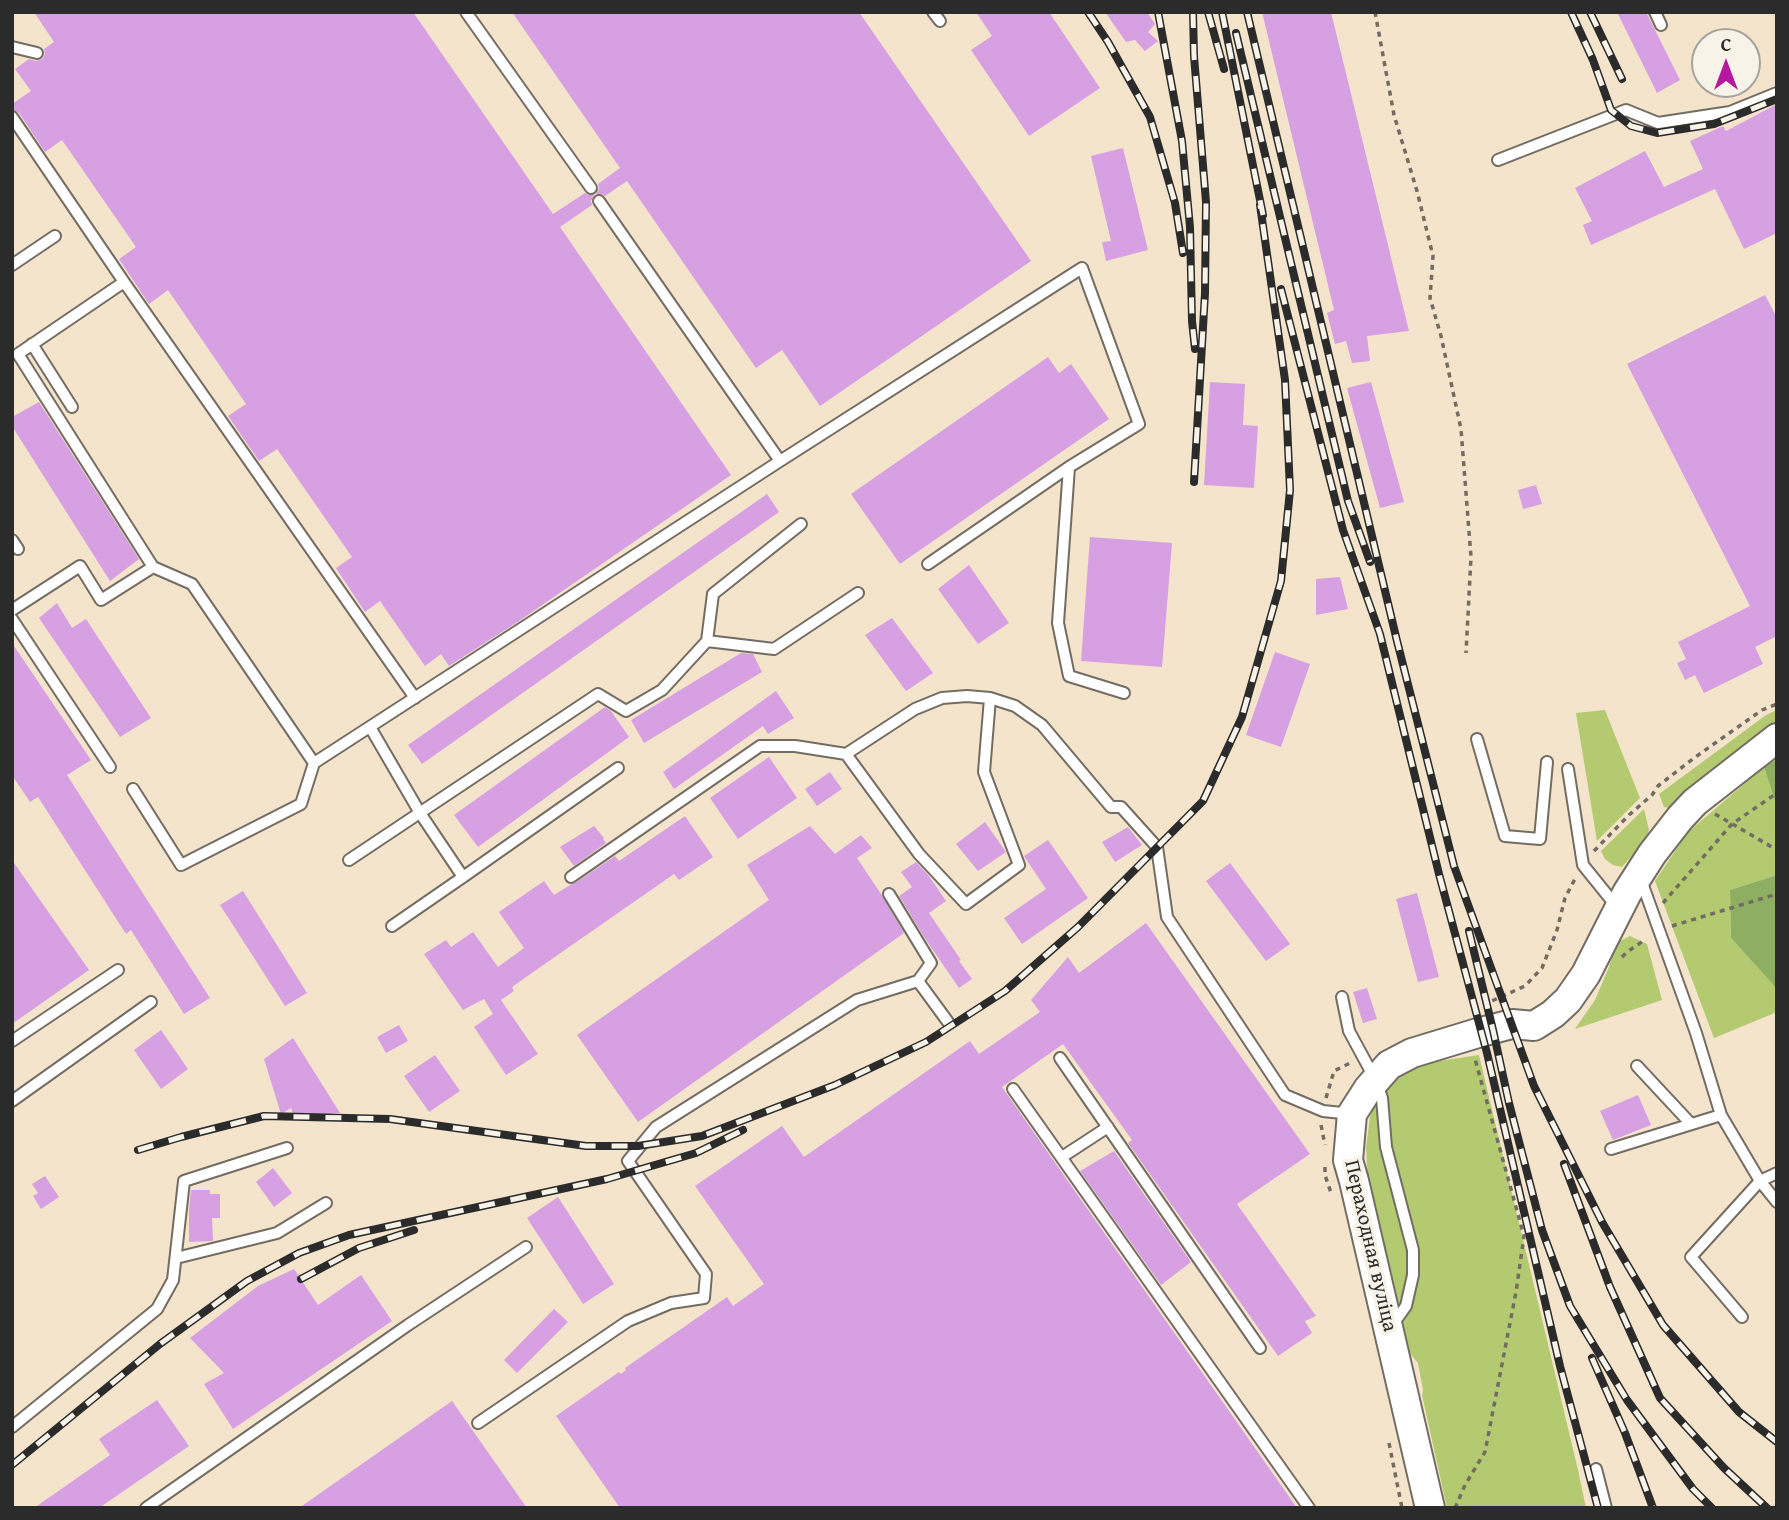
<!DOCTYPE html>
<meta charset="utf-8">
<style>
body{margin:0}
#map{position:relative;width:1789px;height:1520px;overflow:hidden;background:#f5e4cc;font-family:"Gentium Book Plus",serif}
canvas{display:block}
.frame{position:absolute;inset:0;border:14px solid #2b2b2b;pointer-events:none}
.north{position:absolute;left:1691px;top:28px;width:70px;height:70px;box-sizing:border-box;background:#f7f3e8;border:2px solid #a5a39c;border-radius:50%;rotate:0deg;font-size:19px;font-weight:700;line-height:28px;text-align:center;color:#2b2b2b}
.north::after{content:'';display:block;margin:auto;width:24px;height:32px;background:#b5179e;clip-path:polygon(50% 0,100% 100%,50% 72%,0 100%)}
</style>
<div id="map">
<canvas width="1789" height="1520"></canvas>
<div class="frame"></div>
<div class="north">С</div>
</div>
<script>
const ctx = document.querySelector('canvas').getContext('2d');
ctx.lineJoin = 'round';
function fillPath(path, color) {
  ctx.fillStyle = color;
  ctx.fill(path, 'evenodd');
}
function toPath(rows) {
  const path = new Path2D();
  for (const r of rows) {
    path.moveTo(r[0], r[1]);
    for (let i = 2; i < r.length; i += 2) path.lineTo(r[i], r[i + 1]);
  }
  return path;
}
function stroke(path, color, width, dash) {
  ctx.strokeStyle = color;
  ctx.lineWidth = width;
  ctx.lineCap = dash ? 'butt' : 'round';
  ctx.setLineDash(dash || []);
  ctx.stroke(path);
}
function write(font, color, halo, rows, align = 'center') {
  ctx.font = font + ' "Gentium Book Plus",serif';
  ctx.lineWidth = 7;
  ctx.setLineDash([]);
  ctx.textBaseline = 'middle';
  ctx.strokeStyle = halo;
  ctx.fillStyle = color;
  for (const [text, x, y, turn = 0] of rows) {
    ctx.save();
    ctx.translate(x, y);
    ctx.rotate((+turn || 0) * Math.PI / 180);
    ctx.textAlign = isNaN(turn) ? turn : align;
    if (halo) ctx.strokeText(text, 0, 0);
    ctx.fillText(text, 0, 0);
    ctx.restore();
  }
}
fillPath(toPath([
 [1605,710,1640,798,1597,841,1576,713],
 [1777,710,1777,725,1677,809,1664,807,1659,794,1766,715],
 [1764,767,1777,807,1777,875,1730,890,1731,938,1777,989,1777,1012,1714,1038,1655,881,1688,832],
 [1644,809,1649,830,1645,841,1622,867,1613,865,1605,859,1601,851],
 [1630,936,1647,944,1662,1000,1575,1029,1595,1000,1609,967,1616,943],
 [1479,1055,1578,1470,1586,1508,1447,1508,1422,1395,1423,1390,1418,1363,1403,1345,1368,1179,1366,1148,1370,1117,1377,1097,1390,1082,1418,1067,1439,1061]
]), '#b3ca70');
fillPath(toPath([
 [1777,759,1777,807,1764,767],
 [1777,875,1777,989,1731,938,1730,890]
]), '#8eae62');
fillPath(toPath([
 [34,12,413,12,553,214,585,193,588,195,594,195,591,201,592,205,560,227,731,475,519,621,449,666,441,654,425,666,380,601,365,612,336,568,352,557,277,449,259,461,228,416,246,404,168,290,149,304,119,259,136,247,62,140,45,152,19,113,12,109,12,104,31,91,15,69,29,59,36,61,42,59,45,54,44,49,54,42],
 [512,12,859,12,1031,261,820,406,782,350,756,368,627,181,605,196,602,194,596,194,599,188,598,184,620,168],
 [976,12,1049,12,1100,88,1029,136,971,50,992,36],
 [1105,12,1147,12,1155,24,1148,32,1158,41,1145,51,1135,40,1126,42],
 [1262,12,1331,12,1409,331,1367,336,1370,361,1352,363,1346,341,1335,344,1327,313,1334,310],
 [1617,12,1646,12,1680,80,1657,93],
 [1777,104,1777,233,1744,249,1715,189,1591,245,1583,225,1592,221,1575,188,1645,151,1664,187,1703,169,1690,141,1723,126,1726,131],
 [1123,148,1148,250,1106,261,1102,242,1111,241,1091,156],
 [1765,295,1777,318,1777,636,1755,647,1763,664,1704,693,1695,675,1685,680,1677,663,1686,659,1678,642,1750,606,1627,364],
 [1048,357,1059,373,1071,364,1109,419,900,564,851,494],
 [1210,382,1245,384,1243,425,1258,426,1254,488,1204,485],
 [1371,382,1404,502,1380,508,1347,388],
 [39,402,139,559,110,581,12,426,12,417],
 [1536,485,1542,504,1523,509,1518,490],
 [767,494,779,512,422,764,408,745],
 [1090,537,1172,543,1162,667,1081,661],
 [969,565,1009,623,978,644,938,589],
 [1340,577,1348,609,1316,615,1316,579],
 [57,603,72,628,86,619,151,718,120,737,39,618],
 [892,618,933,673,906,691,865,635],
 [12,643,91,760,67,775,210,998,184,1014,131,930,126,934,38,797,30,802,12,775],
 [1275,652,1310,664,1281,747,1246,735],
 [741,653,753,654,762,672,644,743,631,720],
 [776,691,794,718,768,734,763,726,674,789,663,772],
 [605,707,611,711,629,737,478,847,454,815],
 [769,757,797,798,738,839,710,798],
 [830,772,842,789,817,806,805,789],
 [685,816,713,857,679,880,674,874,539,968,512,987,514,991,501,1000,538,1054,506,1075,474,1027,493,1014,484,999,463,1010,424,954,446,940,451,947,473,932,498,967,524,948,499,912,544,881,554,895,570,885,575,883,615,856,619,861],
 [985,822,1006,852,978,871,956,844],
 [594,826,604,838,603,839,606,843,574,866,560,847],
 [810,826,835,854,861,835,872,848,857,858,881,894,904,933,638,1122,577,1035,769,900,747,865],
 [1128,827,1142,845,1115,862,1102,842],
 [1048,840,1088,898,1022,944,1004,918,1046,889,1024,856],
 [12,860,89,970,12,1024],
 [916,862,929,876,946,901,929,913,961,960,959,961,972,979,959,988,924,937,899,896,912,887,901,872],
 [1230,863,1290,944,1266,961,1206,881],
 [243,891,307,993,285,1006,220,905],
 [1417,893,1439,977,1418,982,1396,899],
 [1146,923,1310,1154,1237,1204,1316,1316,1305,1321,1312,1333,1278,1356,1128,1143,1132,1140,1063,1044,1002,1087,1297,1508,620,1508,556,1416,619,1372,621,1374,626,1370,625,1368,727,1297,733,1306,764,1284,695,1186,782,1126,804,1157,970,1041,979,1054,1040,1012,1031,1000,1068,957,1079,973],
 [1367,988,1377,1019,1363,1023,1353,992],
 [399,1025,408,1041,386,1053,377,1037],
 [161,1030,188,1069,161,1089,134,1050],
 [293,1038,340,1113,294,1116,291,1108,281,1114,264,1059],
 [435,1055,460,1091,429,1112,404,1076],
 [1638,1095,1651,1125,1613,1140,1600,1111],
 [1114,1151,1191,1262,1161,1285,1080,1171],
 [273,1168,292,1193,274,1207,256,1182],
 [45,1176,59,1197,41,1209,33,1196,38,1193,32,1184],
 [191,1190,210,1190,210,1194,220,1194,220,1218,212,1218,213,1241,189,1242,189,1210],
 [558,1197,614,1284,583,1304,527,1218],
 [294,1269,318,1305,361,1275,392,1321,233,1429,204,1384,224,1373,190,1338,258,1286],
 [554,1309,568,1322,517,1373,504,1360],
 [157,1400,189,1446,99,1508,34,1508,110,1455,99,1439],
 [452,1401,527,1508,299,1508]
]), '#d6a0e2');
const service = toPath([
 [466,12,591,188],
 [933,12,940,21],
 [1655,12,1661,25],
 [12,47,37,53],
 [12,117,124,282,18,354,153,567,101,600,80,566,12,610],
 [1498,160,1626,110,1658,123,1730,112,1777,93],
 [599,201,780,461],
 [12,265,55,236],
 [124,282,415,698],
 [32,344,72,407],
 [12,540,18,549],
 [928,564,1069,467],
 [153,567,192,584,314,763],
 [12,619,110,767],
 [707,641,713,594,801,524],
 [370,727,420,813,463,877,618,768],
 [1477,739,1505,836,1540,839,1547,762],
 [846,754,919,854,966,904,1019,865,984,772,990,698],
 [1568,769,1583,865,1617,907],
 [133,789,181,865,301,804,314,763,780,461,1082,268,1139,424,1069,467,1058,623,1069,676,1124,693],
 [349,860,598,694,626,711,662,690,707,641,774,649,858,593],
 [571,877,760,746,795,746,846,754,915,709,942,698,967,696,990,698,1015,706,1042,725,1111,807,1121,807,1157,847,1167,917,1285,1095,1323,1111,1352,1114],
 [1641,880,1696,1033,1721,1115,1760,1181,1777,1202],
 [392,926,463,877],
 [918,981,948,1022],
 [1342,997,1349,1031,1375,1079,1382,1098,1386,1147,1413,1250,1413,1275,1406,1306,1391,1327],
 [12,1041,118,970],
 [1060,1058,1260,1348],
 [1637,1066,1691,1124],
 [1013,1089,1309,1508],
 [12,1101,151,1002],
 [1611,1149,1721,1115],
 [1062,1157,1108,1127],
 [176,1258,277,1233,326,1203],
 [1742,1317,1691,1257,1760,1181,1777,1173],
 [478,1423,628,1321,671,1303,704,1298,706,1274,628,1161,656,1127,857,1000,918,981,931,963,889,894],
 [12,1427,157,1309,173,1280,184,1181,287,1148],
 [1596,1469,1606,1508],
 [146,1508,408,1325,526,1247]
]);
const tertiary = toPath([
 [1430,1508,1354,1181,1348,1160,1352,1114,1368,1089,1389,1065,1412,1053,1481,1032,1512,1024,1534,1026,1553,1014,1568,1000,1586,974,1627,893,1652,854,1680,818,1695,802,1777,738]
]);
stroke(service, '#726c63', 14);
stroke(tertiary, '#726c63', 32);
stroke(toPath([
 [1375,12,1394,115,1417,191,1433,256,1430,298,1441,336,1461,429,1471,557,1466,653],
 [1715,814,1777,850],
 [1594,851,1629,815,1652,795,1658,786,1694,758,1762,710,1777,704],
 [1663,903,1732,824,1777,793],
 [1672,926,1777,894],
 [1622,957,1627,952,1646,939],
 [1474,1009,1525,986,1542,968,1557,930,1565,898,1576,877],
 [1326,1098,1334,1071,1352,1062],
 [1321,1125,1325,1145],
 [1325,1167,1325,1175,1331,1193],
 [1389,1443,1402,1508],
 [1455,1508,1465,1485,1485,1452,1516,1292,1524,1236,1475,1059]
]), '#726c63', 3.5, [5, 5]);
stroke(service, '#fff', 10);
stroke(tertiary, '#fff', 28);
const rail = toPath([
 [1088,12,1108,42,1150,117,1175,203,1183,253],
 [1158,12,1182,141,1190,227,1192,321,1195,349],
 [1193,12,1194,56,1206,202,1205,293,1194,482],
 [1208,12,1224,69],
 [1222,12,1263,215],
 [1247,12,1397,641,1454,866,1534,1086,1602,1222,1663,1325,1739,1412,1777,1442],
 [1571,12,1593,60,1611,110,1631,126,1657,133,1714,124,1777,99],
 [1590,12,1622,79],
 [1236,33,1348,501,1370,562],
 [1281,289,1343,530,1380,634,1439,874,1487,1053,1560,1366,1598,1508],
 [1469,931,1493,1030,1509,1103,1542,1230,1570,1306,1627,1400,1693,1489,1712,1508],
 [138,1150,181,1137,264,1116,390,1119,586,1146,638,1146,702,1136,835,1085,926,1042,1005,991,1078,927,1203,801,1242,717,1281,581,1290,490,1285,380,1260,205],
 [1564,1164,1610,1287,1660,1398,1724,1468,1767,1508],
 [301,1279,359,1248,414,1230],
 [1592,1358,1625,1433,1653,1508],
 [12,1465,160,1344,247,1281,299,1253,349,1235,607,1179,696,1153,743,1130]
]);
stroke(rail, '#2b2b2b', 8);
stroke(rail, '#f7f3e8', 5, [16]);
write('21px', '#2b2b2b', '#f7f3e8', [
 ["Пераходная вуліца",1370,1246,77]
]);
</script>
